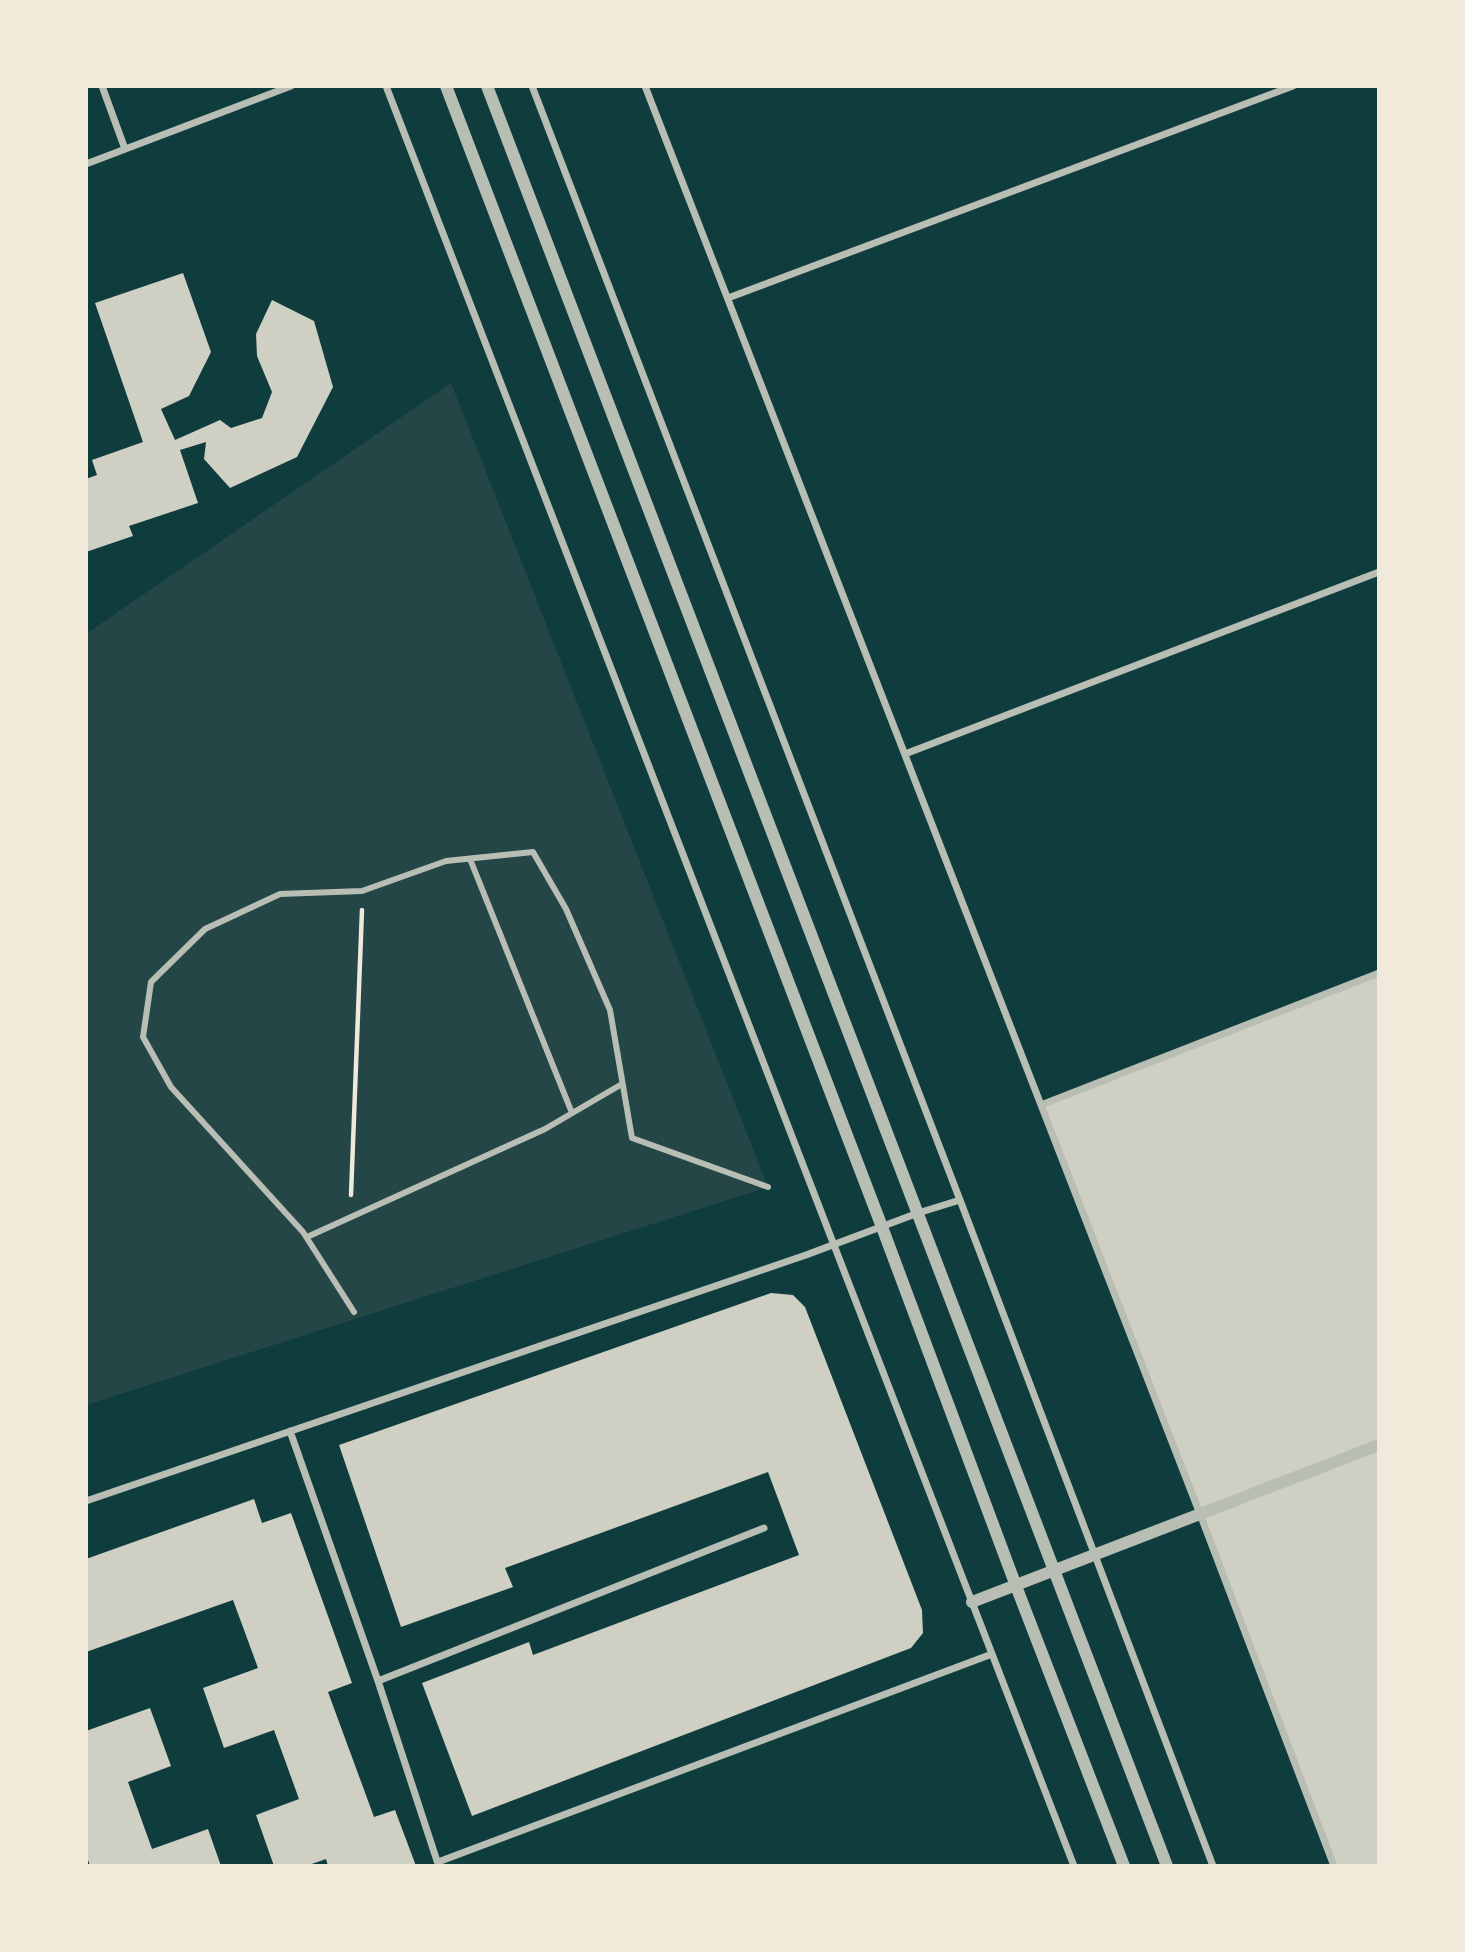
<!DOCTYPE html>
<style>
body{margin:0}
#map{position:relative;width:1465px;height:1952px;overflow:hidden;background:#0f3d3e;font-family:Inter,sans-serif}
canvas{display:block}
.frame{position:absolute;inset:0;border:88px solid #f1e9da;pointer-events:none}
</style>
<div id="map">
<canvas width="1465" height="1952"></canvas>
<div class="frame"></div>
</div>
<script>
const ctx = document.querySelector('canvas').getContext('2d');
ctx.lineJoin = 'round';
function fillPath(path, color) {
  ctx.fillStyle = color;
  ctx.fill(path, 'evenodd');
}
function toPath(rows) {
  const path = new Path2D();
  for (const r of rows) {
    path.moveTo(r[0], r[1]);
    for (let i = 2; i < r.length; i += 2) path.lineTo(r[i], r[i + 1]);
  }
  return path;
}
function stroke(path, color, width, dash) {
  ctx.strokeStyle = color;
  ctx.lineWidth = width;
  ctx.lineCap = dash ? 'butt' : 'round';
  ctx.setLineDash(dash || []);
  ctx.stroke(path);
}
fillPath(toPath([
 [451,383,768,1187,86,1405,86,634]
]), '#244646');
fillPath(toPath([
 [183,273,211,352,189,396,161,409,175,440,220,420,231,428,262,418,272,392,257,356,256,334,272,300,314,321,333,387,297,457,230,488,204,459,206,442,180,450,198,503,129,526,133,536,86,552,86,479,97,475,92,460,143,442,95,303],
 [1379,973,1379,1866,1334,1866,1041,1105],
 [771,1293,793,1295,805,1307,922,1610,923,1633,911,1648,472,1816,422,1683,529,1642,533,1655,799,1555,768,1472,505,1568,513,1587,401,1627,339,1445],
 [254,1499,262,1523,291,1513,352,1683,328,1692,374,1817,395,1810,416,1866,328,1866,326,1859,306,1866,274,1866,256,1815,299,1799,274,1730,224,1748,203,1688,258,1668,233,1600,86,1652,86,1559],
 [150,1708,171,1766,128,1782,152,1849,208,1829,221,1866,90,1866,86,1854,86,1731]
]), '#cfcfc3');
stroke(toPath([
 [351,1195,362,910]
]), '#f1e9da', 4.5);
stroke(toPath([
 [470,859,572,1113],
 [307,1237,545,1129,622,1084],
 [354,1312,303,1232,171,1087,143,1037,151,982,205,929,280,894,362,891,446,861,533,852,566,909,610,1010,632,1138,768,1187]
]), '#b8beb3', 6);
stroke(toPath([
 [102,86,125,149],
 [386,86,1074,1866],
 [532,86,960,1200,1213,1866],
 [645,86,1200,1514,1334,1866],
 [86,164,291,86],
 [728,298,1293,86],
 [905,754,1379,572],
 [1041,1105,1379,973],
 [290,1431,378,1681,438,1864],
 [86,1501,806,1255,918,1213,960,1200],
 [378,1681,764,1528],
 [438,1862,992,1654]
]), '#b8beb3', 7);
stroke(toPath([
 [446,86,882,1227,1016,1586,1124,1866],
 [487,86,1167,1866],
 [972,1602,1379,1445]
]), '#b8beb3', 12);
</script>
